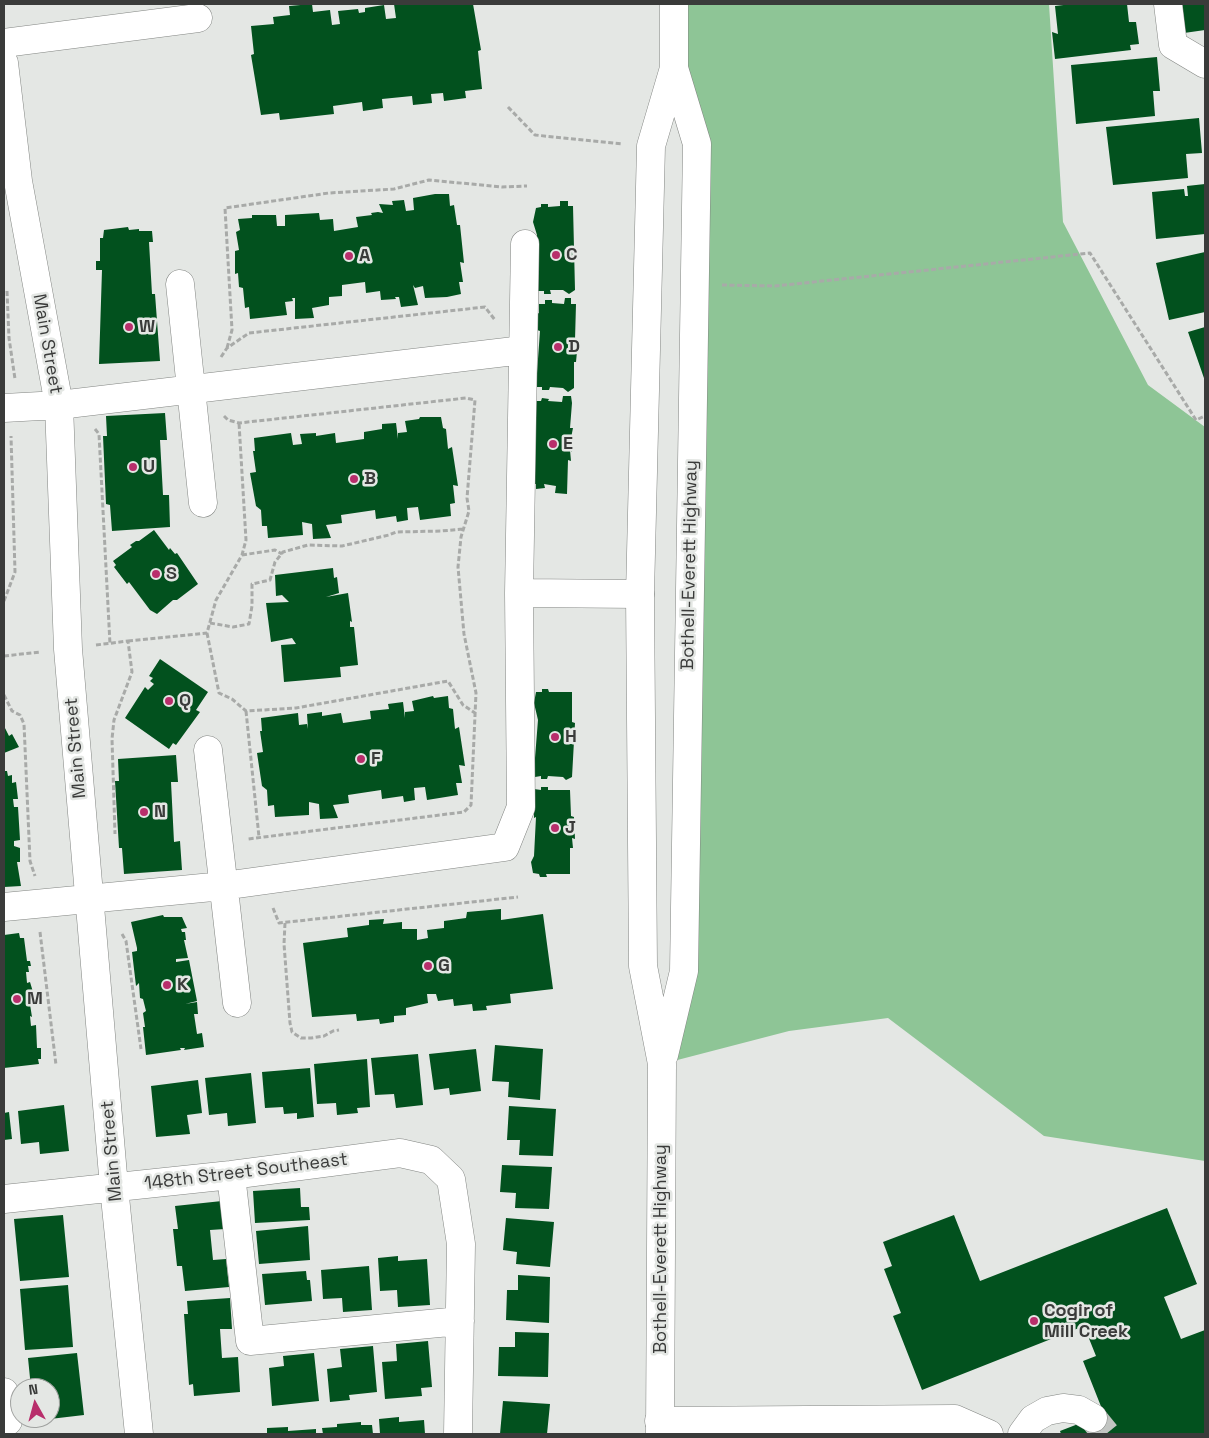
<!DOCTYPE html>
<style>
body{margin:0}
#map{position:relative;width:1209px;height:1438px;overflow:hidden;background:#e4e7e4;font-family:"Space Grotesk",sans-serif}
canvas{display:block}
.frame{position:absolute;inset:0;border:5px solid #3a3b3a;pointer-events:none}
.north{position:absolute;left:10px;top:1378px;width:50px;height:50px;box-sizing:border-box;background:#e4e7e4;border:1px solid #a0a2a0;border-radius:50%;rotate:353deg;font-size:14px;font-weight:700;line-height:20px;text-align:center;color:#3a3b3a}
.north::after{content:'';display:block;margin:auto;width:18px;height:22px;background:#b82e6b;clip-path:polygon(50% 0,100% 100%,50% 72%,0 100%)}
</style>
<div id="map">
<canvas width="1209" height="1438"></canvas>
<div class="frame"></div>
<div class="north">N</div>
</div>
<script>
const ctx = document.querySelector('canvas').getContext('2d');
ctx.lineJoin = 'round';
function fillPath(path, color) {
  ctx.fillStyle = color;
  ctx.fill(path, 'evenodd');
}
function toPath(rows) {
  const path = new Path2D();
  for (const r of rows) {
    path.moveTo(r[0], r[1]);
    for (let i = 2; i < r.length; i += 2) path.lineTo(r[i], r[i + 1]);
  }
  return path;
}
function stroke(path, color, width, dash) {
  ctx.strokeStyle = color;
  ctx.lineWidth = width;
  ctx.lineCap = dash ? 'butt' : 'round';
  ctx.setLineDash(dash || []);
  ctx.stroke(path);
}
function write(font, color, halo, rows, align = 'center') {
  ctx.font = font + ' "Space Grotesk",sans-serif';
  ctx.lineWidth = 5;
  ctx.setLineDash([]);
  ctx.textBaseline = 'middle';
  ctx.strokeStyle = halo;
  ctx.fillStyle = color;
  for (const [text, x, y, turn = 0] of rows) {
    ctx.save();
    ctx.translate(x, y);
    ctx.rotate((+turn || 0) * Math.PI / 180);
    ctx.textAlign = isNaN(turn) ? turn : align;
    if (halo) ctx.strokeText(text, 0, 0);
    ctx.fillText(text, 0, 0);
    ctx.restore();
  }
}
fillPath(toPath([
 [671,4,1049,4,1063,222,1148,385,1205,427,1205,1161,1044,1136,888,1018,789,1031,662,1064,684,971,697,144]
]), '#8ec596');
fillPath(toPath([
 [312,4,313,12,330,10,332,25,340,24,338,11,358,9,359,13,365,12,365,8,384,5,386,19,396,18,394,4,473,4,481,50,478,51,482,89,465,91,466,98,444,101,443,93,431,94,432,103,413,105,412,96,382,99,383,108,363,111,362,102,333,106,334,114,280,120,279,113,261,115,251,55,254,54,251,26,274,24,273,17,290,15,289,6],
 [1072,4,1127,4,1129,22,1136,22,1139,44,1130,45,1131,50,1055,59,1052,32,1058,34,1055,6],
 [1181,4,1205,4,1205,30,1184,33],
 [1157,57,1160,91,1153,91,1155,116,1076,124,1071,65],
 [1199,118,1202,153,1186,154,1188,178,1113,185,1106,127],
 [1205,184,1205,234,1156,239,1152,192,1184,189,1185,196,1188,196,1187,186],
 [435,194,449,194,450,206,454,205,457,225,460,225,464,263,460,262,463,282,459,282,461,294,447,297,425,298,423,286,415,288,413,285,418,305,401,307,399,297,395,297,396,299,381,300,380,291,366,293,365,282,342,285,342,296,329,297,329,305,312,308,314,318,295,319,295,298,292,298,293,301,285,302,287,315,250,319,249,307,245,308,243,288,239,287,238,273,235,274,235,251,239,250,236,232,240,230,238,219,252,218,252,215,276,215,277,226,285,226,285,215,319,213,320,220,333,219,334,231,358,227,356,217,372,215,371,213,378,212,383,213,379,204,393,205,392,201,404,200,406,211,414,210,413,198],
 [560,201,568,201,568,206,573,206,575,290,569,294,563,290,550,290,551,294,544,294,544,291,537,291,537,235,533,222,536,208,541,207,541,204,548,204,548,207,560,206],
 [128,227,129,230,139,229,139,231,152,231,153,242,149,242,152,294,155,294,160,361,99,364,102,270,96,270,96,261,100,261,100,238,103,238,104,230],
 [1205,252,1205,312,1169,320,1156,263],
 [565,298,571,298,571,304,576,304,575,340,578,341,576,362,574,362,574,388,568,392,563,388,550,387,549,390,542,390,542,387,536,387,540,331,537,330,537,314,539,313,539,304,545,304,545,300,552,300,552,303,564,304],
 [1205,327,1205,381,1188,332],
 [563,396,571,396,572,403,570,428,573,428,571,438,573,438,572,452,570,450,571,461,568,460,567,494,555,493,556,486,544,484,545,488,536,489,536,484,531,484,536,401,541,401,542,398,549,399,548,401,562,402],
 [165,413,167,440,160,440,163,495,169,495,170,527,112,531,110,505,106,504,103,436,107,436,106,416],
 [420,417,441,417,443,428,446,429,448,449,452,447,458,486,453,485,455,503,450,504,451,516,420,520,418,507,407,508,408,520,397,522,396,516,376,519,375,510,341,515,342,523,326,525,331,538,313,539,312,524,302,522,303,535,268,538,267,526,262,526,261,510,256,506,250,473,256,472,253,451,255,451,254,438,291,433,293,445,302,444,300,434,316,433,316,436,335,433,336,443,364,439,364,432,382,429,382,424,396,423,398,439,398,433,407,432,405,421,419,419],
 [154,530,169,550,170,548,175,554,177,553,198,584,177,600,173,600,157,614,150,610,129,582,127,584,114,567,116,565,113,561,132,547,130,545,136,541,139,541],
 [333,568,334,578,337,577,339,593,326,597,348,593,352,622,350,621,350,627,354,627,358,665,340,667,341,677,284,682,281,645,296,644,292,638,271,642,266,603,289,602,282,595,276,596,275,575],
 [160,659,208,692,196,710,200,712,176,745,173,743,169,749,125,718,145,687,148,690,154,684,150,681,153,678,149,676],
 [542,689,548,689,549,692,572,692,572,722,575,723,572,777,566,780,563,777,548,776,547,779,541,779,541,776,535,777,533,758,535,758,538,720,534,703,536,692,542,692],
 [433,696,434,698,448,696,449,708,453,709,455,729,459,727,465,766,459,765,462,783,456,783,458,795,427,800,425,787,414,788,415,800,404,802,403,796,382,799,381,790,348,795,349,803,333,805,338,818,320,819,319,804,309,802,309,815,275,817,274,805,268,806,267,790,262,786,257,753,263,752,260,731,262,731,261,718,298,713,299,725,307,724,308,729,307,714,322,712,322,716,341,713,343,723,371,719,370,711,389,709,388,704,403,702,405,718,405,712,414,711,412,701],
 [4,726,9,736,12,734,19,747,4,753],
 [176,755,178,782,171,782,174,842,180,841,182,870,124,874,122,848,119,848,115,781,119,781,118,759],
 [4,771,7,771,8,776,12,775,12,783,16,782,18,799,13,799,14,807,18,807,20,840,14,841,14,846,20,848,20,862,17,862,21,886,4,887],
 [541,787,548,787,548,790,570,790,571,816,574,817,575,839,572,838,573,848,570,848,570,874,546,874,547,877,540,877,539,874,533,873,531,862,534,856,536,817,534,818,534,789,541,790],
 [501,909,501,920,543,914,553,989,510,994,511,1003,486,1006,487,1010,473,1011,472,1004,454,1006,453,999,438,1001,436,994,427,994,428,1003,406,1008,406,1015,394,1016,394,1022,380,1024,379,1019,357,1021,356,1014,312,1017,303,943,348,937,347,928,369,925,369,920,384,919,383,924,402,922,402,929,417,929,417,940,428,938,427,930,444,928,444,921,466,918,467,912],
 [163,915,164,917,182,917,186,926,187,928,181,929,182,932,185,932,186,940,184,940,188,958,176,959,176,962,189,960,197,1001,185,1004,197,1002,198,1014,194,1014,197,1034,202,1033,204,1047,184,1050,185,1048,180,1048,181,1050,146,1055,143,1027,145,1027,143,1013,146,1011,143,999,140,998,139,983,136,986,132,952,137,951,137,948,131,922],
 [19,933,20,938,24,938,27,961,30,961,31,966,28,966,29,972,26,972,27,983,30,982,33,992,28,992,32,1017,30,1016,31,1026,36,1025,37,1048,41,1048,41,1059,38,1059,39,1064,4,1068,4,935],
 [495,1045,543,1049,540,1100,508,1097,509,1082,492,1081],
 [476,1049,481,1091,450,1095,449,1088,434,1090,429,1054],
 [418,1054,423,1105,396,1108,394,1094,375,1095,371,1058],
 [367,1059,370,1107,357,1108,358,1113,337,1115,336,1103,317,1104,314,1064],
 [310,1068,314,1117,297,1119,297,1113,284,1114,283,1107,265,1108,262,1072],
 [251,1073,256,1123,228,1126,227,1113,209,1115,205,1078],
 [198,1080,202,1113,187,1115,190,1134,156,1137,151,1086],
 [64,1105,69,1151,40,1154,39,1142,21,1144,18,1111],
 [509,1106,556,1109,553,1156,519,1155,520,1140,507,1140],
 [9,1112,12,1139,4,1140,4,1113],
 [502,1165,552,1167,549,1209,515,1208,516,1193,500,1192],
 [300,1188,301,1207,309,1207,310,1220,255,1223,253,1191],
 [222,1201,225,1229,210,1230,213,1260,226,1259,229,1287,185,1291,182,1266,177,1266,173,1229,178,1229,175,1206],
 [1167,1208,1197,1284,1164,1297,1181,1339,1205,1330,1205,1434,1061,1434,1060,1431,1104,1414,1083,1361,1096,1356,1084,1326,922,1390,893,1316,901,1313,884,1269,892,1266,883,1242,954,1215,980,1281],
 [63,1215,69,1277,20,1281,14,1219],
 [506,1218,554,1222,550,1267,516,1264,517,1252,503,1250],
 [308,1226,310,1260,259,1264,256,1231],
 [398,1256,398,1261,427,1259,430,1305,398,1307,397,1290,380,1291,378,1258],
 [369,1266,372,1310,343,1312,342,1298,323,1299,321,1270],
 [306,1271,307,1280,310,1280,312,1301,265,1305,262,1274],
 [518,1275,550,1277,549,1323,506,1320,507,1290,518,1290],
 [68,1285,73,1347,25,1350,20,1289],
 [230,1298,232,1329,220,1329,222,1358,238,1357,240,1392,194,1396,193,1384,189,1385,184,1314,188,1314,187,1301],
 [515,1332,549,1333,548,1377,498,1376,499,1347,515,1347],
 [428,1341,432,1387,421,1388,422,1396,385,1399,382,1362,397,1361,396,1344],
 [373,1346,377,1392,349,1395,350,1400,330,1402,327,1369,342,1367,340,1349],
 [77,1353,84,1415,50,1419,50,1388,31,1388,28,1358],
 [314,1353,319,1401,272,1406,269,1368,284,1366,283,1356],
 [503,1401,550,1404,547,1434,500,1434],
 [399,1417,399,1422,424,1420,425,1434,380,1434,379,1419],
 [361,1422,361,1425,372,1425,373,1434,323,1434,322,1428,337,1427,337,1424],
 [288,1427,288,1431,316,1429,316,1434,267,1434,267,1428]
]), '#02511e');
stroke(toPath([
 [1093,1418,1106,1434]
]), '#c2c5c2', 28, [28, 14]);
const minor = toPath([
 [1168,4,1173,45,1205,64],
 [4,43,198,18],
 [4,63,18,181,59,405,68,649,114,1187,139,1434],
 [180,284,203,503],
 [4,408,59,405,523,350],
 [519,593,640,594],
 [208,750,237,1003],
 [4,907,223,886,505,847,521,807,519,593,525,244],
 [231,1175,250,1341,460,1321],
 [4,1199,231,1175,400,1153,431,1160,451,1179,461,1244,458,1434],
 [4,1392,8,1421],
 [659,1421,955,1419,989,1434],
 [1022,1434,1033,1419,1047,1411,1063,1408,1079,1410,1093,1418]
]);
const major = toPath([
 [664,1055,684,971,697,144,674,68],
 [660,1434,662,1064,643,966,640,594,651,146,674,68,674,4]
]);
stroke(minor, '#828582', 29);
stroke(major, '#828582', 29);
stroke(toPath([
 [508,107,535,135,622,144],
 [722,285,775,286,1090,253,1196,420,1205,416],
 [7,291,9,338,15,379],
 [227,348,232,330,225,208,329,193,394,189,429,180,502,187,527,186],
 [221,357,227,348,249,333,485,307,495,320],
 [224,416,228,420,239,423,466,398,475,400,467,498,469,511,461,537,458,567,464,634,476,693,471,805,464,812,248,839],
 [95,429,99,434,110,644],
 [242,555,275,550,282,554],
 [4,601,15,572,11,436],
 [210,623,233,627,249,624,252,606,252,584,270,580,275,562,283,552,308,545,342,546,389,535,396,532,441,531,463,529],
 [207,633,219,693,232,699,246,711,296,708,448,681,463,705,475,713],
 [128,641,207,633,216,600,242,555,246,540,239,423],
 [96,645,128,641,132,672,114,720,112,739,115,834],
 [4,656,40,652],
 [4,695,12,711,20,715,24,724,30,861,35,876],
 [246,711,259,837],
 [273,908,279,923,518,897],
 [285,923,284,944,290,1023,292,1032,301,1038,311,1038,324,1036,333,1031,339,1030],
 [40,932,56,1065],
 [122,934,126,941,141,1049]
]), '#a8aaa8', 3, [5, 2.5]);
stroke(minor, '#fff', 28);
stroke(major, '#fff', 28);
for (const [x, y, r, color] of [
 [556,255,5,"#b82e6b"],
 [349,256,5,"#b82e6b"],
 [129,327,5,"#b82e6b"],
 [558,347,5,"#b82e6b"],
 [553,444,5,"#b82e6b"],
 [133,467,5,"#b82e6b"],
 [354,479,5,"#b82e6b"],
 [156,574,5,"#b82e6b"],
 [169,701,5,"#b82e6b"],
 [555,737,5,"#b82e6b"],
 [361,759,5,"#b82e6b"],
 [144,812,5,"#b82e6b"],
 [555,828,5,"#b82e6b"],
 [428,966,5,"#b82e6b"],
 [167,985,5,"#b82e6b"],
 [17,999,5,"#b82e6b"],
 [1034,1321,5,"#b82e6b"]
]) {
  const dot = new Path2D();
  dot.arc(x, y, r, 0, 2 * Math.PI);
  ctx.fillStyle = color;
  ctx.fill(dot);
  stroke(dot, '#e4e7e4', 2);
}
write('bold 18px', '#3a3b3a', '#e4e7e4', [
 ["C",566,255],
 ["A",359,256],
 ["W",139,327],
 ["D",568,347],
 ["E",563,444],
 ["U",143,467],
 ["B",364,479],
 ["S",166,574],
 ["Q",179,701],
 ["H",565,737],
 ["F",371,759],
 ["N",154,812],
 ["J",565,828],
 ["G",438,966],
 ["K",177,985],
 ["M",27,999],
 ["Cogir of",1044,1311],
 ["Mill Creek",1044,1332]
], 'left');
write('18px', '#3a3b3a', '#e4e7e4', [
 ["Main Street",47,344,80],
 ["Bothell-Everett Highway",690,565,-89],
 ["Main Street",76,748,-95],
 ["Main Street",112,1151,-95],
 ["148th Street Southeast",246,1172,-7],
 ["Bothell-Everett Highway",661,1249,-90]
]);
</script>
